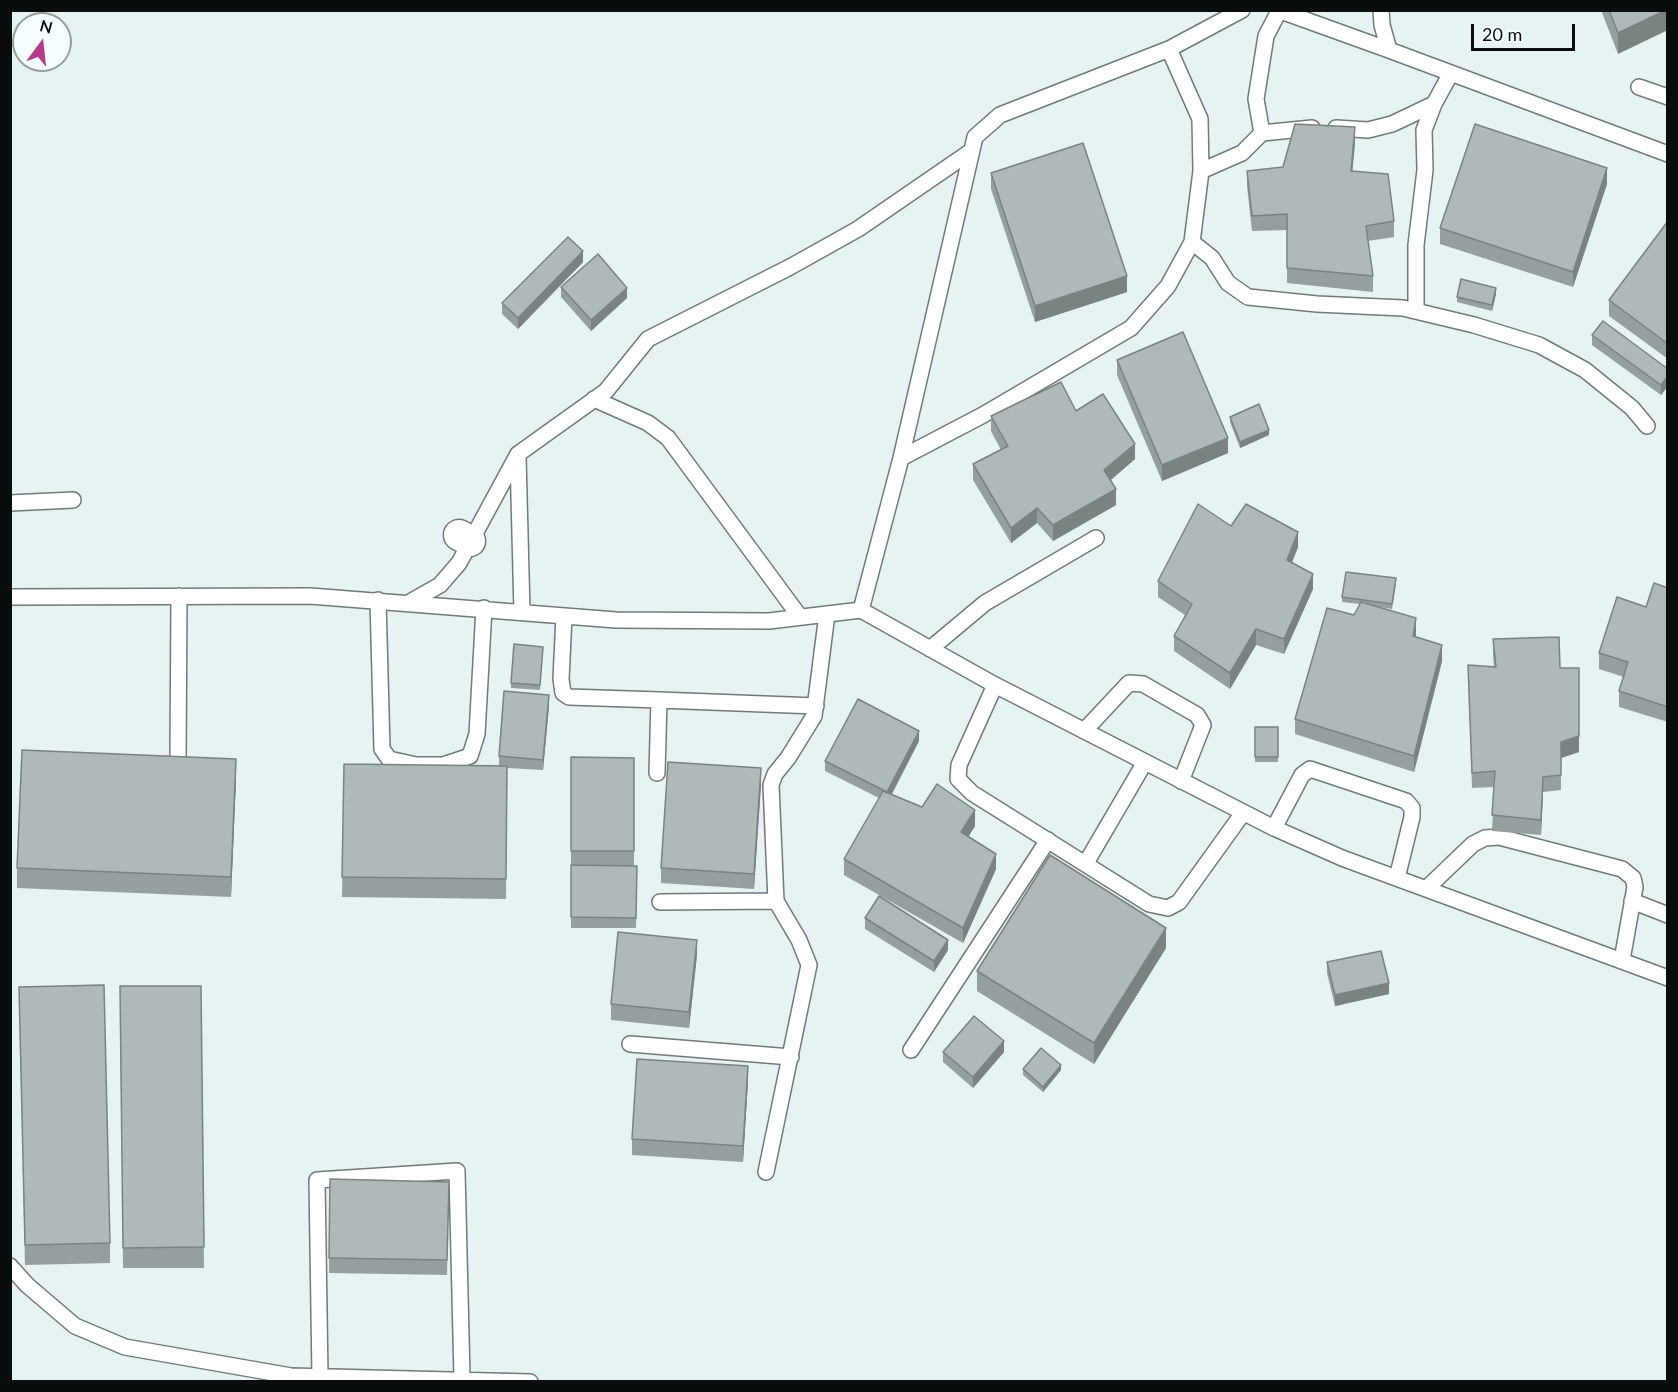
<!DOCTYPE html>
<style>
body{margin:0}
#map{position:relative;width:1678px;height:1392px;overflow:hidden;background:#e7f2f2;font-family:Lato,sans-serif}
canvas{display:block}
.frame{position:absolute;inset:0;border:12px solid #090d0d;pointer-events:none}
.north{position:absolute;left:12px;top:12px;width:60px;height:60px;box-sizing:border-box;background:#f6ffff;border:2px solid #979e9e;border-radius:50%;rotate:15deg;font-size:16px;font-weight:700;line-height:24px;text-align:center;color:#090d0d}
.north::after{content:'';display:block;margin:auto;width:21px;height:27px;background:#b63a8b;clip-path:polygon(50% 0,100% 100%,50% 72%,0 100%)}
.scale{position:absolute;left:1471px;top:24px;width:104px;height:27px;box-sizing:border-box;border:3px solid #090d0d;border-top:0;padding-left:8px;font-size:18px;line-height:21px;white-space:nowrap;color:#090d0d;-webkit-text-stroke:4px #f6ffff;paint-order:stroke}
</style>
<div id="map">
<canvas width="1678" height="1392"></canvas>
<div class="frame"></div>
<div class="north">N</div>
<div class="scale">20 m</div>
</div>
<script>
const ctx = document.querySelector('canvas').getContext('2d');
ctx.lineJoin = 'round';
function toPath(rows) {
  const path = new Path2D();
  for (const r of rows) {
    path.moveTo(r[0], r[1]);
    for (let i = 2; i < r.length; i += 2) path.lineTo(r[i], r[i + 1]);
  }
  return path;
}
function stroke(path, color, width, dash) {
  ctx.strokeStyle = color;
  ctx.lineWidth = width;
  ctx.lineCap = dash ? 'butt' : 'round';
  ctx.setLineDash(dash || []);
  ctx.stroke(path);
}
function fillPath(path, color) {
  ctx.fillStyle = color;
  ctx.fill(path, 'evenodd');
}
const service = toPath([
 [1278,10,1389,50],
 [1381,10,1382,25,1389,50,1668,154],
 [1279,11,1266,36,1256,99,1262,133,1312,128],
 [1639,87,1668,97],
 [1336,128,1368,130,1392,124,1434,104],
 [1201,171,1242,153,1262,133],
 [1192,242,1212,258,1228,283,1248,297,1317,304,1403,308,1474,325,1539,345,1585,370,1632,408,1647,426],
 [1416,311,1416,245,1425,170,1424,130,1434,104,1451,73],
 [594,399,648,423,668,438,800,617],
 [518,457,522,612],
 [901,458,983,415,1131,328,1168,286,1192,242,1201,171,1200,119,1169,49],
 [10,503,73,500],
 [10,597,310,596,616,620,769,621,861,610,995,685,1274,828,1342,858,1668,978],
 [378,600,382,749,389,759,416,765,443,765,470,756,477,734,484,608],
 [410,602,440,585,459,563,518,454,606,391,648,339,790,267,858,229,970,152],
 [861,610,901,458,975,137,1000,115,1169,49,1242,10],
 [564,616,561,679,563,693,569,697,659,700,657,773],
 [930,649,985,603,1096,538],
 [995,685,959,765,958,779,972,793,1149,904,1168,908,1179,902,1243,813],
 [659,700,816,706],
 [1084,731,1129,683,1143,684,1197,715,1203,725,1181,781],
 [178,761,179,596],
 [1274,828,1302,775,1310,769,1406,801,1412,808,1412,817,1397,878],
 [1086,863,1145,762],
 [1426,889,1473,844,1485,838,1499,837,1622,869,1633,878,1635,887,1622,960],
 [1632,901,1668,915],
 [660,902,776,901],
 [630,1044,791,1057],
 [911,1050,1048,840],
 [766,1172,809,965,799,940,776,901,771,785,775,774,788,758,814,716,827,614],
 [10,1266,27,1285,75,1326,125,1347,291,1376,530,1382],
 [320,1377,317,1180,457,1171,462,1378]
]);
const minor = toPath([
 [459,535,470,541]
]);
stroke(service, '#707a79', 18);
stroke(minor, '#707a79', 33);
stroke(service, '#fff', 15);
stroke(minor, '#fff', 30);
fillPath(toPath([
 [1601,10,1668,10,1618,54],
 [1355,143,1352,171,1394,221,1394,237,1368,241,1373,276,1373,292,1287,283,1287,230,1252,231,1247,186,1247,171,1283,167],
 [991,173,1127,292,1035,322,991,189],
 [1607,184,1573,287,1440,244,1440,228],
 [1668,221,1668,359,1609,316,1609,300],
 [583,262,518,329,502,314,502,303],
 [561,287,627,298,591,331,561,297],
 [1496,294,1492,311,1457,302,1457,297],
 [1592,335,1668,369,1668,386,1661,395,1592,345],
 [1117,360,1228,453,1162,481,1117,375],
 [1076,411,1135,459,1110,480,1116,505,1053,541,1037,523,1011,543,973,480,973,464,1001,450,991,431,991,416],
 [1230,417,1269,435,1240,448,1230,422],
 [1231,526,1298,547,1292,562,1313,589,1284,654,1256,645,1230,689,1174,651,1174,636,1185,615,1158,597,1158,581],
 [1396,584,1392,609,1380,607,1416,634,1416,637,1442,661,1414,772,1295,734,1295,719,1360,604,1342,602,1342,597],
 [1668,588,1668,722,1619,707,1619,691,1624,677,1599,669,1599,653,1646,607],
 [1493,639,1560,668,1579,752,1561,758,1561,790,1543,792,1541,835,1492,831,1494,787,1472,788,1468,665,1494,667,1493,654],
 [543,647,540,690,511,688,511,683],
 [549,706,543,770,507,768,506,899,342,897,344,764,499,766,499,756],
 [1255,727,1278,727,1278,762,1255,762],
 [919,741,892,794,922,807,975,826,968,837,996,869,963,943,844,875,844,859,879,798,825,771,825,761],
 [571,757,634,758,634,866,637,866,636,928,571,928],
 [236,779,231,897,17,888,17,868],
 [761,784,754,889,661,883,661,868],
 [865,918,948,950,934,972,865,929],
 [1166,948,1094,1064,977,991,977,971],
 [697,955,689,1028,611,1020,611,1004],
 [1327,962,1389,994,1335,1006,1327,973],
 [120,986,201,986,204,1268,123,1268],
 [19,987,110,1243,110,1263,25,1265],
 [943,1052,1004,1052,973,1088,943,1062],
 [1023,1069,1061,1070,1043,1092,1023,1075],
 [748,1081,743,1162,632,1155,632,1139],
 [330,1179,449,1182,447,1275,329,1273]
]), '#969f9f');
fillPath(toPath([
 [1666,10,1668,10,1668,30,1618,54,1618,33],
 [1355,127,1355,143,1351,187,1351,171],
 [1607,168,1607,184,1573,287,1573,272],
 [583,251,583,262,518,329,518,318],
 [1127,276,1127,292,1035,322,1035,306],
 [627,288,627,298,591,331,591,320],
 [1496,288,1496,294,1492,311,1492,305],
 [1668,376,1668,386,1661,395,1661,385],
 [1269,430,1269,435,1240,448,1240,442],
 [1228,438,1228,453,1162,481,1162,465],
 [1135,444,1135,459,1104,486,1104,470],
 [1116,489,1116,505,1053,541,1053,525],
 [1037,508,1037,523,1011,543,1011,528],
 [1298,532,1298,547,1287,575,1287,560],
 [1313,574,1313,589,1284,654,1284,639],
 [1416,618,1416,634,1413,652,1413,636],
 [1256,629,1256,645,1230,689,1230,673],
 [1442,645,1442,661,1414,772,1414,756],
 [1579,668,1579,752,1561,758,1561,742],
 [549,695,549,706,543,770,543,760],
 [919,731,919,741,887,803,887,792],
 [236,759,236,779,231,897,231,877],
 [761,768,761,784,754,889,754,874],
 [1543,777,1543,792,1541,835,1541,820],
 [975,810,975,826,961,848,961,832],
 [996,854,996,869,963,943,963,928],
 [1166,928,1166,948,1094,1064,1094,1043],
 [697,940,697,955,689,1028,689,1012],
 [948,940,948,950,934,972,934,961],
 [1389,983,1389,994,1335,1006,1335,995],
 [1004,1041,1004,1052,973,1088,973,1077],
 [1061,1065,1061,1070,1043,1092,1043,1087],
 [748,1066,748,1081,743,1162,743,1146]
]), '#7a8282');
const building = toPath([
 [1609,10,1666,10,1618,33,1609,10],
 [1295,124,1355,127,1351,171,1388,174,1394,221,1366,226,1373,276,1287,268,1287,214,1252,216,1247,171,1283,167,1295,124],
 [1475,124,1607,168,1573,272,1440,228,1475,124],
 [1083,143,1127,276,1035,306,991,173,1083,143],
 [1668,221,1668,344,1609,300,1668,221],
 [568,237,583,251,518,318,502,303,568,237],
 [598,254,627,288,591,320,561,287,598,254],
 [1461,279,1496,288,1492,305,1457,297,1461,279],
 [1603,321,1668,369,1668,376,1661,385,1592,335,1603,321],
 [1183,332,1228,438,1162,465,1117,360,1183,332],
 [1061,382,1076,411,1103,394,1135,444,1104,470,1116,489,1053,525,1037,508,1011,528,973,464,1008,446,991,416,1061,382],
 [1259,404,1269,430,1240,442,1230,417,1259,404],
 [1198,504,1231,526,1246,504,1298,532,1287,560,1313,574,1284,639,1256,629,1230,673,1174,636,1192,604,1158,581,1198,504],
 [1346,572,1396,578,1392,604,1342,597,1346,572],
 [1654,583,1668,588,1668,707,1619,691,1628,662,1599,653,1617,597,1646,607,1654,583],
 [1361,602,1416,618,1413,636,1442,645,1414,756,1295,719,1327,608,1354,615,1361,602],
 [1559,637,1560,668,1579,668,1579,736,1561,742,1561,775,1543,777,1541,820,1492,815,1495,771,1472,773,1468,665,1496,667,1493,639,1559,637],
 [514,644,543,647,540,685,511,683,514,644],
 [504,691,549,695,543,760,499,756,504,691],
 [858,699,919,731,887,792,825,761,858,699],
 [1255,727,1278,727,1278,757,1255,757,1255,727],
 [22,750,236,759,231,877,17,868,22,750],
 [571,757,634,758,634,851,571,851,571,757],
 [668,762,761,768,754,874,661,868,668,762],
 [344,764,507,766,506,879,342,877,344,764],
 [937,784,975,810,961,832,996,854,963,928,844,859,883,791,922,807,937,784],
 [1050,855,1166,928,1094,1043,977,971,1050,855],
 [571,865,637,866,636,918,571,917,571,865],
 [879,896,948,940,934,961,865,918,879,896],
 [618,932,697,940,689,1012,611,1004,618,932],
 [1381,951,1389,983,1335,995,1327,962,1381,951],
 [104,985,110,1243,25,1245,19,987,104,985],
 [120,986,201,986,204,1247,123,1248,120,986],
 [974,1016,1004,1041,973,1077,943,1052,974,1016],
 [1041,1048,1061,1065,1043,1087,1023,1069,1041,1048],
 [637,1059,748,1066,743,1146,632,1139,637,1059],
 [330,1179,449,1182,447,1260,329,1258,330,1179]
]);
fillPath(building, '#afb9b9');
stroke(building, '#7a8282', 1.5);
</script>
